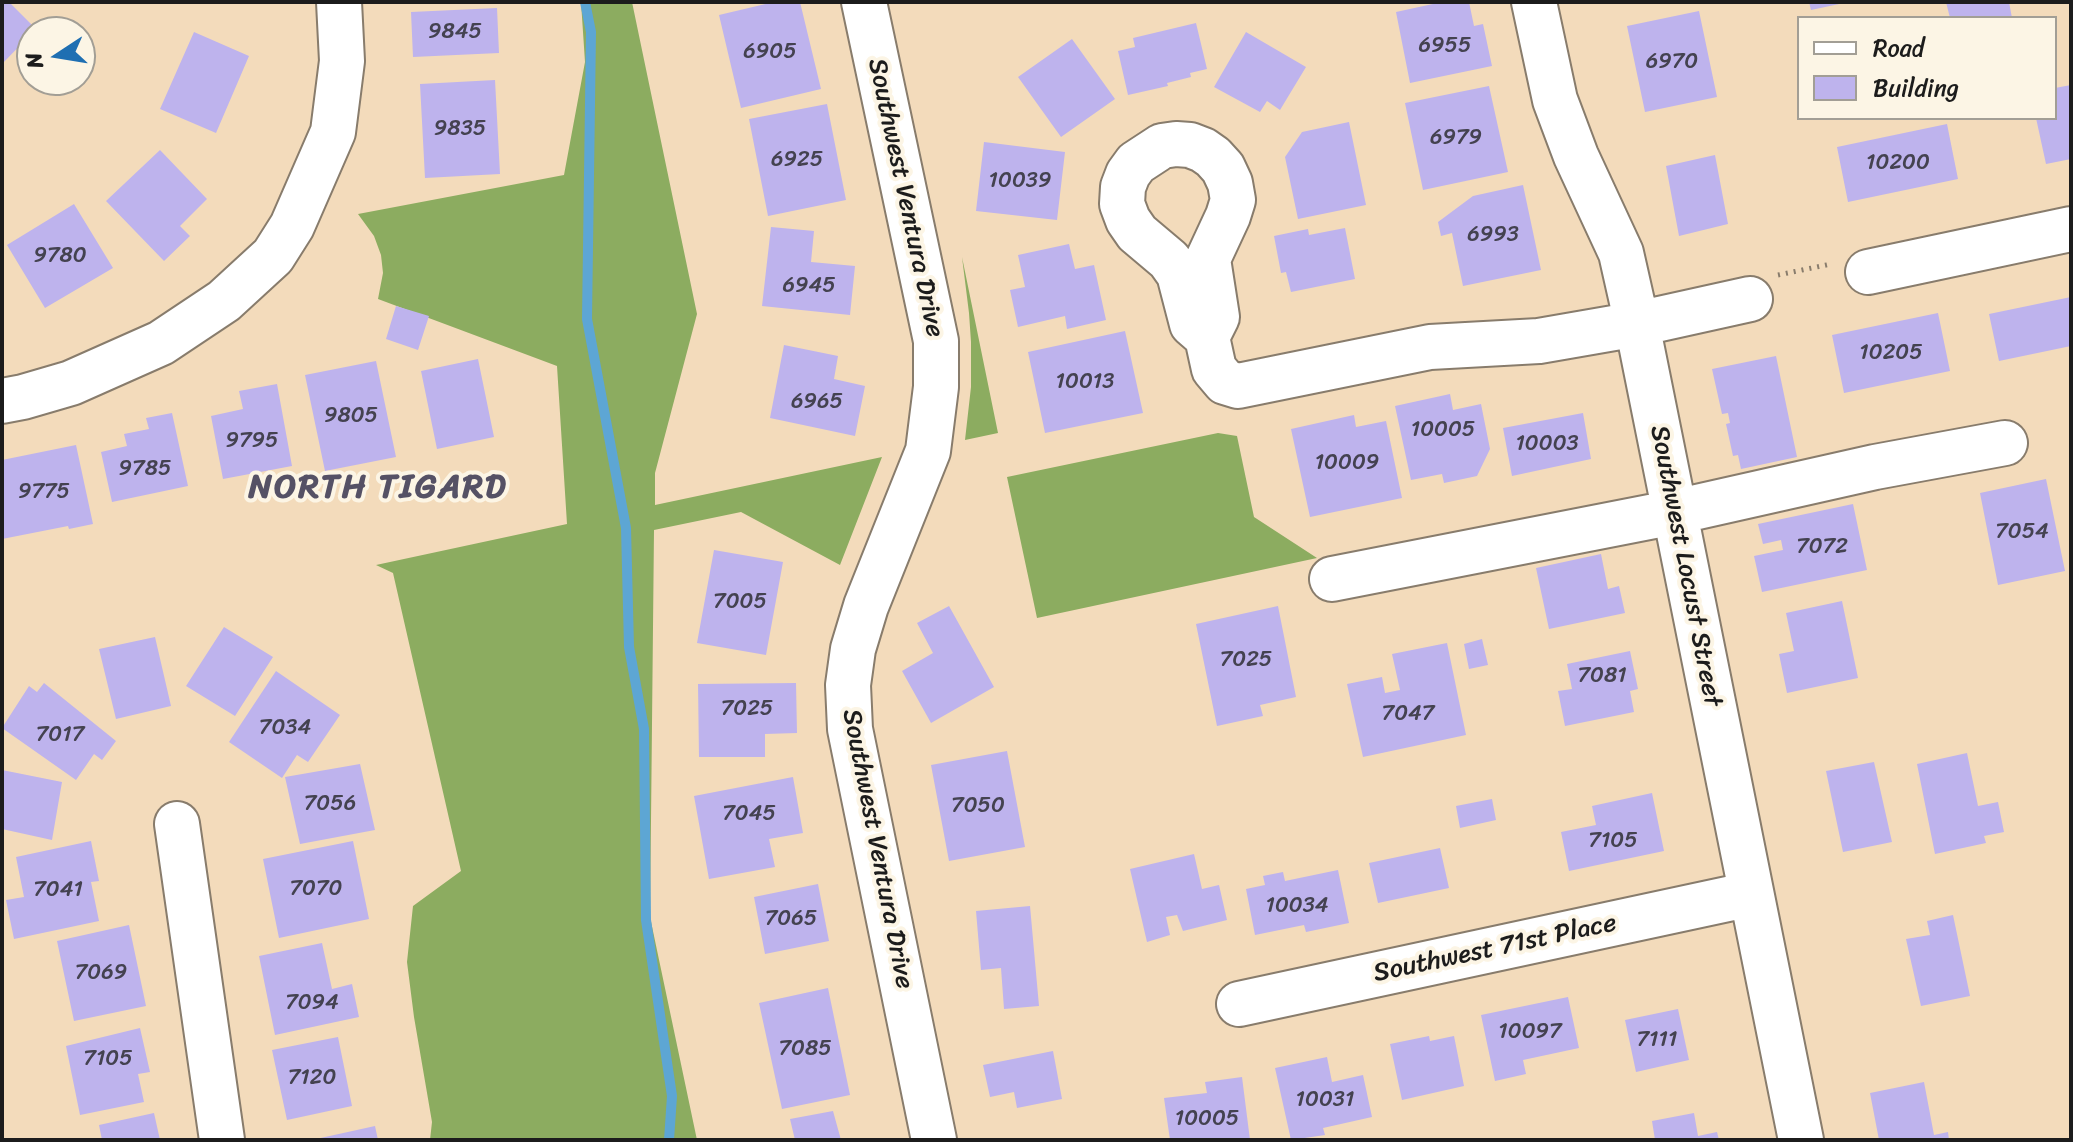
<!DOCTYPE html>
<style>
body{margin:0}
#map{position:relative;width:2073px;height:1142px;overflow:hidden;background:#f3dbbb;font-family:Sriracha,sans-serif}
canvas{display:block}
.frame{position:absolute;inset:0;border:4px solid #1c1c1c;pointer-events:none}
.legend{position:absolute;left:1797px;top:16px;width:260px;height:104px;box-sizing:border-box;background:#fcf5e5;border:2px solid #a29e95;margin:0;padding:10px 14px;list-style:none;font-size:24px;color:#1c1c1c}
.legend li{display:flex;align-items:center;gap:16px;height:40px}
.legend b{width:40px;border:2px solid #a29e95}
.north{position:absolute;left:16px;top:16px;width:80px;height:80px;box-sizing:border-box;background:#fcf5e5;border:2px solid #a29e95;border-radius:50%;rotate:258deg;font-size:22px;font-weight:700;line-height:32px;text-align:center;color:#1c1c1c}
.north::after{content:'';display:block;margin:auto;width:28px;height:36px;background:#1f6fb2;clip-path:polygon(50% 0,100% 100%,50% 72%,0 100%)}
</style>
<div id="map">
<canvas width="2073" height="1142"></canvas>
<div class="frame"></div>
<ul class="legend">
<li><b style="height:10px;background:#fff"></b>Road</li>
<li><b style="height:22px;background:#beb3ed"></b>Building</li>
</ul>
<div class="north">N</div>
</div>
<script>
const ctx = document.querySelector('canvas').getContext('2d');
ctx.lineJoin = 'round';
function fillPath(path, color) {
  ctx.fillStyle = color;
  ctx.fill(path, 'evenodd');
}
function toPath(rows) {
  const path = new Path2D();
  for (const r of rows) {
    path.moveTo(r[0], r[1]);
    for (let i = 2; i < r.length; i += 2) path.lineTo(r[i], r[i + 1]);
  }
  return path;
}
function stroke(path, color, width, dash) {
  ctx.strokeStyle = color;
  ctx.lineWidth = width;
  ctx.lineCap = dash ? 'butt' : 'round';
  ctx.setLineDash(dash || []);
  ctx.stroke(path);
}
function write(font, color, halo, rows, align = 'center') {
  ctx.font = font + ' Sriracha,sans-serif';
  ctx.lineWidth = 8;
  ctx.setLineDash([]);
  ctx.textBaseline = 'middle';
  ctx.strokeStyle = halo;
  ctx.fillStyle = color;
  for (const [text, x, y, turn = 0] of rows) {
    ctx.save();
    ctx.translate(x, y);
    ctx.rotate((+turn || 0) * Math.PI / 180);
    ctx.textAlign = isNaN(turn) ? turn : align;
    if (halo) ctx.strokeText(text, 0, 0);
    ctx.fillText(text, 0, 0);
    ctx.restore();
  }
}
fillPath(toPath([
 [581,2,632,2,697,314,655,473,655,505,882,457,840,565,741,512,654,530,650,917,697,1140,430,1140,432,1122,414,1017,407,962,413,906,461,871,393,573,376,565,567,524,557,366,378,299,383,273,381,255,374,236,358,214,564,175,585,62],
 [962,257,998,433,965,440,971,387,971,342,969,313],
 [1218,433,1237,436,1254,517,1317,558,1037,618,1007,477]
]), '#8cac60');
stroke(toPath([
 [585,2,591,32,587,319,626,528,629,647,644,729,646,920,672,1096,669,1140]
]), '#5da6d4', 10);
fillPath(toPath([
 [2,2,9,2,36,29,2,64],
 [774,2,800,2,821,89,741,108,719,15],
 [1442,2,1469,2,1474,26,1483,24,1492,66,1410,83,1396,12],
 [1809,2,1844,2,1844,3,1811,10],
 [1946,2,2009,2,2012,18,1950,18],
 [497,8,499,53,413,57,411,12],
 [1699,11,1717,97,1645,112,1627,26],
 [1196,23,1207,69,1190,73,1191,77,1167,83,1168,86,1128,95,1118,51,1135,47,1133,38],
 [194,32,249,56,216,133,160,109],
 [1246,32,1306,67,1280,110,1267,101,1260,112,1214,87],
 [1072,39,1115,99,1061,137,1018,77],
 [495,80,500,174,425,178,420,84],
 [2071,85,2071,159,2046,164,2036,118,2055,118,2055,88],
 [1489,86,1508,172,1423,190,1405,103],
 [827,104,846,200,768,216,749,119],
 [1349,122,1366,205,1298,219,1285,157,1302,132],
 [1947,124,1958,179,1848,202,1837,147],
 [984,142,1065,152,1057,220,976,211],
 [160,150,207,199,180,226,190,236,164,261,106,201],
 [1715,155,1728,224,1679,236,1666,166],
 [1523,185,1541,270,1463,286,1452,233,1441,236,1438,222,1473,196],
 [74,204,113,268,45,308,7,245],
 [771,227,814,231,811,262,855,266,850,315,762,306],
 [1345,228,1355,279,1291,292,1286,272,1281,273,1274,236,1308,229,1309,235],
 [1069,244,1075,269,1094,265,1106,320,1067,329,1065,316,1018,327,1010,290,1025,287,1018,255],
 [2071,297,2071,346,1999,361,1989,314],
 [396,306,429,316,418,350,386,339],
 [1938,313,1950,371,1844,393,1832,335],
 [1125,331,1143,413,1045,433,1028,352],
 [784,345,838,356,834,379,865,386,855,436,770,418],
 [1776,356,1797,457,1741,469,1738,455,1733,456,1726,424,1730,423,1728,413,1722,414,1712,369],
 [478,359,494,437,437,449,421,371],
 [376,361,396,457,325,471,305,375],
 [277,384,292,466,223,479,211,416,243,409,239,391],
 [1450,394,1453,410,1481,404,1490,449,1477,476,1444,483,1442,474,1411,480,1395,406],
 [172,413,188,486,112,502,101,452,127,446,124,434,149,429,146,418],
 [1583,413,1591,459,1512,476,1503,428],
 [1354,415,1356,427,1386,421,1402,498,1310,517,1291,429],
 [76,445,93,524,69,529,68,526,2,539,2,460],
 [2046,479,2065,571,1998,585,1980,493],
 [1853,504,1867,570,1762,592,1754,556,1783,550,1781,540,1763,544,1758,524],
 [714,550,783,562,766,655,697,643],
 [1601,554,1608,589,1619,586,1625,613,1549,629,1536,568],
 [1842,601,1858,678,1787,693,1779,654,1794,651,1786,613],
 [949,606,994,687,931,723,902,671,933,653,917,623],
 [1278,606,1296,697,1260,705,1263,716,1217,726,1196,624],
 [224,627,273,657,235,716,186,686],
 [155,637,171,706,116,719,99,649],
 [1482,639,1488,665,1469,669,1464,644],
 [1447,643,1466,735,1363,757,1347,684,1382,677,1385,693,1400,690,1392,654],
 [1630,651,1638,689,1630,691,1634,712,1565,726,1558,691,1572,689,1567,664],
 [276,671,340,715,308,762,297,755,282,778,229,742],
 [44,683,116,741,102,760,94,754,76,780,2,728,29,686,37,692],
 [796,683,797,733,765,734,765,757,699,757,698,684],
 [1007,751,1025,847,949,861,931,765],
 [1967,753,1978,806,1998,802,2004,832,1984,836,1986,843,1935,854,1917,764],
 [1874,762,1892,842,1843,852,1826,771],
 [360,764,375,830,300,844,285,777],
 [2,770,62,782,52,840,2,829],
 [793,777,803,833,769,839,775,867,709,879,694,796],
 [1652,793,1664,851,1569,871,1561,832,1596,825,1592,806],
 [1492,799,1496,820,1460,828,1456,806],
 [91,841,99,881,91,882,99,921,14,939,6,900,24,897,16,857],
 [353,841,369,919,279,938,263,859],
 [1440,848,1449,888,1378,903,1369,863],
 [1194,854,1202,889,1219,885,1227,920,1183,931,1177,915,1166,917,1170,935,1147,942,1130,869],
 [1338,870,1349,923,1306,932,1304,925,1255,935,1246,889,1265,885,1263,876,1283,872,1285,881],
 [818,884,829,941,765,954,754,897],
 [1030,906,1039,1006,1004,1009,1001,968,981,970,976,911],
 [1953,915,1970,996,1921,1006,1906,939,1930,935,1927,921],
 [129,925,146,1006,74,1021,57,941],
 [322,943,332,989,352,984,359,1017,275,1035,259,956],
 [828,988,850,1095,782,1109,759,1003],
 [1568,997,1579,1048,1523,1060,1526,1074,1495,1081,1481,1015],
 [1678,1009,1689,1060,1636,1072,1625,1020],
 [140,1028,150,1072,138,1074,144,1102,80,1115,66,1046],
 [1429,1036,1430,1041,1454,1036,1464,1086,1402,1100,1390,1044],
 [338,1037,352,1106,287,1120,272,1050],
 [1053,1051,1062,1099,1017,1108,1014,1092,990,1097,983,1065],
 [1327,1057,1332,1082,1363,1075,1372,1117,1323,1128,1325,1135,1291,1140,1275,1068],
 [1242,1077,1250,1140,1170,1140,1164,1098,1207,1093,1205,1082],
 [1924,1082,1934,1135,1948,1132,1949,1140,1879,1140,1870,1093],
 [833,1111,841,1140,795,1140,790,1119],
 [154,1113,160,1140,102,1140,99,1125],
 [1694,1113,1698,1136,1717,1132,1719,1140,1655,1140,1652,1121],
 [375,1126,378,1140,316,1140,316,1139]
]), '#beb3ed');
const minor = toPath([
 [864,2,936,341,936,387,928,451,866,606,853,649,848,685,850,729,934,1140],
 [1534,2,1555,100,1576,156,1621,253,1637,324,1801,1140],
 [1868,272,2071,229],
 [1207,337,1192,324,1179,274,1169,260,1137,233,1128,220,1122,204,1123,187,1128,174,1136,163,1162,146,1176,144,1190,145,1203,150,1213,157,1223,168,1230,183,1233,200,1228,216,1208,259,1217,317,1207,337,1214,369,1225,382,1238,386,1430,347,1539,341,1637,324,1750,299],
 [2,401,23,397,71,383,161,343,224,301,273,256,292,226,333,132,342,61,339,2],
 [1332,579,1675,512,1875,467,2005,443],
 [177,824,222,1140],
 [1239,1004,1751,894]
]);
stroke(minor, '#887c6c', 48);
stroke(toPath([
 [1778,275,1831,264]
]), '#887c6c', 5, [2, 6]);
stroke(minor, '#fff', 44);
write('22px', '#444250', null, [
 ["9845",455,32],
 ["6955",1445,46],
 ["6905",770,52],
 ["6970",1672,62],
 ["9835",460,129],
 ["6979",1456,138],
 ["6925",797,160],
 ["10200",1898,163],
 ["10039",1020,181],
 ["6993",1493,235],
 ["9780",60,256],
 ["6945",809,286],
 ["10205",1891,353],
 ["10013",1085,382],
 ["6965",817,402],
 ["9805",351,416],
 ["10005",1443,430],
 ["9795",252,441],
 ["10003",1547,444],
 ["10009",1347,463],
 ["9785",145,469],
 ["9775",44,492],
 ["7054",2022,532],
 ["7072",1822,547],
 ["7005",740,602],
 ["7025",1246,660],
 ["7081",1602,676],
 ["7025",747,709],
 ["7047",1408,714],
 ["7034",285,728],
 ["7017",60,735],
 ["7056",330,804],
 ["7050",978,806],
 ["7045",749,814],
 ["7105",1613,841],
 ["7070",316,889],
 ["7041",58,890],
 ["10034",1297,906],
 ["7065",791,919],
 ["7069",101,973],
 ["7094",312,1003],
 ["10097",1530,1032],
 ["7111",1657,1040],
 ["7085",805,1049],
 ["7105",108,1059],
 ["7120",312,1078],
 ["10031",1325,1100],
 ["10005",1207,1119]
]);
write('26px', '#1c1c1c', '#fcf5e5', [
 ["Southwest Ventura Drive",905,198,78],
 ["Southwest Locust Street",1685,566,79],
 ["Southwest Ventura Drive",877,849,79],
 ["Southwest 71st Place",1495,949,-12]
]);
ctx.letterSpacing = '2px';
write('bold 34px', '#555165', '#fcf5e5', [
 ["NORTH TIGARD",378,488]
]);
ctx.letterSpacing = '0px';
</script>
